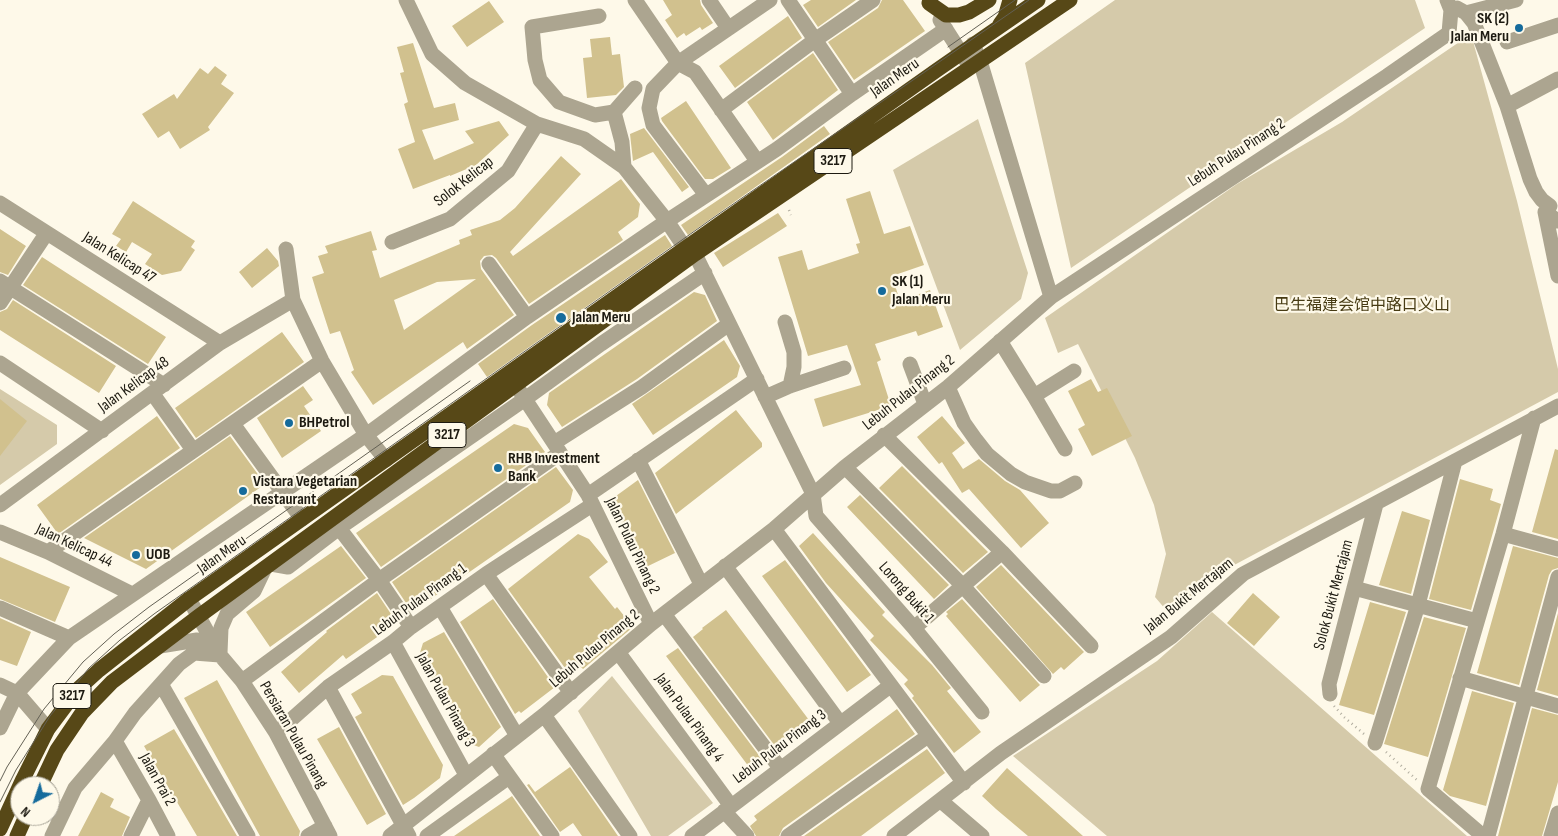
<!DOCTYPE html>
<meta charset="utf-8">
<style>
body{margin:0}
#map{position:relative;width:1558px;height:836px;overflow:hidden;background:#fef9e9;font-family:"Sofia Sans Condensed",sans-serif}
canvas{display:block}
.north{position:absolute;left:10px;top:776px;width:50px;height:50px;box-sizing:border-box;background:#fef9e9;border:1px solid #a4a093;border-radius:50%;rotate:221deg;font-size:14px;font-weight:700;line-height:20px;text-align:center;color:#1d1a11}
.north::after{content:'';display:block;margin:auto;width:18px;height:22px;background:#156b9c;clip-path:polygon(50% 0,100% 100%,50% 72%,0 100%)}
</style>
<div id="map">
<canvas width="1558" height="836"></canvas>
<div class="north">N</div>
</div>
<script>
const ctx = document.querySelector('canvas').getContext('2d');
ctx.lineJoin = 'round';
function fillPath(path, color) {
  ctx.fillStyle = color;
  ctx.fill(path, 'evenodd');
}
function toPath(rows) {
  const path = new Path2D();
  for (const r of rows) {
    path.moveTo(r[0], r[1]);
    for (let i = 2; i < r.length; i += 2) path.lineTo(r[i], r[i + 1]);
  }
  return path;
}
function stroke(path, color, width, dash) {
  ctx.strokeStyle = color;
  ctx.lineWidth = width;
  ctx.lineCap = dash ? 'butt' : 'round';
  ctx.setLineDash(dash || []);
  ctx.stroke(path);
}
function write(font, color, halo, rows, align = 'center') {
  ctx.font = font + ' "Sofia Sans Condensed","Noto Sans SC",sans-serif';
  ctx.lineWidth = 4.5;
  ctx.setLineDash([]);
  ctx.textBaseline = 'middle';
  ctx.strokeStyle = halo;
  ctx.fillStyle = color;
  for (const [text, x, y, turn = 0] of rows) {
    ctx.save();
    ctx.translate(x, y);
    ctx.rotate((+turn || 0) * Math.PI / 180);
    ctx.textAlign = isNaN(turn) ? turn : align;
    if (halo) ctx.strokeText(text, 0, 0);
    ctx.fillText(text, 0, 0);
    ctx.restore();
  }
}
fillPath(toPath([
 [1115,0,1415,0,1425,28,1071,268,1025,63],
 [1471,34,1517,201,1558,369,1558,392,1223,571,1172,617,1155,597,1166,554,1154,505,1135,458,1078,344,1058,353,1045,318,1237,184,1342,122],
 [978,119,1028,273,1021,299,960,350,893,170],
 [0,389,57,425,57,444,0,485],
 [1212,612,1467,836,1107,836,1013,756,1157,661],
 [612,676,713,803,668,836,651,836,578,711]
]), '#d5caaa');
fillPath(toPath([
 [663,0,700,0,701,5,713,23,702,30,700,27,686,36,684,33,677,38,665,20,672,15],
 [811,0,856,0,818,27,803,5],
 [882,0,903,0,925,31,854,80,828,42,878,8],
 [489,1,504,22,467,47,452,26],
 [788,16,802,38,735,88,719,66],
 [610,37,612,55,620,54,624,87,616,95,587,98,583,58,592,57,590,39],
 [413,43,434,108,455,103,459,120,422,130,434,160,474,143,465,131,499,121,509,135,476,165,450,176,450,175,413,189,398,149,415,142,404,104,408,102,400,73,404,72,397,47],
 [813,53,838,90,773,140,747,102],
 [215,66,227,75,221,84,234,93,208,127,210,130,180,149,169,131,158,138,142,114,174,94,177,99,200,68,208,74],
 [686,101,731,168,713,179,705,179,662,121,661,118],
 [824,126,830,134,688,235,681,225,782,157],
 [644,128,689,187,682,192,653,152,633,161,630,134],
 [561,156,581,174,510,252,513,256,621,179,640,204,638,217,618,232,623,240,529,304,496,258,492,255,484,256,480,261,481,269,514,315,467,349,463,342,373,405,351,372,354,370,340,331,330,334,318,297,312,277,324,273,318,256,328,253,325,246,371,231,377,250,372,251,380,278,460,244,459,240,472,235,470,230,500,220,515,208],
 [476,279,431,311,404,330,394,300,437,282],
 [870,191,884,234,910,226,924,265,892,276,900,301,930,290,943,327,918,336,916,331,875,344,881,360,877,362,891,406,823,427,814,399,861,385,847,345,808,356,778,257,802,250,808,270,859,253,856,244,860,243,846,199],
 [133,201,195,241,191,247,195,250,181,271,162,275,145,264,152,254,132,242,126,252,116,246,121,239,112,234],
 [778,213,787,226,723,267,714,253],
 [0,229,26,246,8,275,0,272],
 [665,235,672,246,487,377,478,364,532,325],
 [267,248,278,261,279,266,252,288,239,272],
 [42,257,166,337,148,364,23,285],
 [694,292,705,295,717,321,637,379,562,427,547,405,549,393],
 [13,300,116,366,99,393,0,330,0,312,7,309],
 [282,332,304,362,196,438,175,408],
 [724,340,740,366,737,377,653,435,632,404],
 [1091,379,1098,392,1107,388,1132,436,1092,456,1078,429,1085,425,1068,391],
 [303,386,313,400,304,406,321,431,282,458,257,418],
 [0,399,27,421,0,456],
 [736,410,762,443,762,447,676,514,655,473],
 [157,416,180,448,58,534,37,505],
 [942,416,965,443,952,453,963,469,979,459,1005,481,1020,490,1049,523,1021,548,969,489,962,493,942,462,939,464,917,437],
 [514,424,528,428,545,452,381,567,356,533],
 [230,436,265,484,146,569,84,538],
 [1555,449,1558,450,1558,539,1532,532],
 [902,466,988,552,963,573,879,488],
 [556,467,573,490,570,502,412,612,392,582],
 [1460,479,1493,489,1490,500,1501,504,1471,610,1429,599],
 [638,480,675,553,644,568,615,509,616,496],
 [860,495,949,585,934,599,847,507],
 [1402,511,1430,520,1411,594,1379,585],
 [813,533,885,612,882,615,932,665,951,688,947,691,981,732,954,753,912,698,914,696,904,684,908,680,870,640,874,636,826,583,799,546],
 [578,534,589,539,608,562,589,577,615,609,617,607,633,627,583,669,581,667,570,675,508,589],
 [341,546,366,578,270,647,246,612],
 [1513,546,1558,558,1558,568,1552,570,1549,575,1519,685,1477,673],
 [0,557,70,587,55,622,0,599],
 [785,560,871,675,847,692,762,576],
 [1001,565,1084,652,1064,670,1061,667,1053,674,976,587],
 [377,593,397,623,346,659,343,655,299,693,281,672,327,632,326,631],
 [1253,593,1280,617,1254,646,1227,623],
 [493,599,555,687,521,713,519,711,515,714,460,622],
 [962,599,1040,685,1020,702,946,616,948,614,946,612],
 [1370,602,1406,612,1374,715,1339,705],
 [726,610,809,720,775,746,693,637,703,629,702,628],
 [1558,613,1558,696,1537,690],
 [1424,617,1466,628,1428,757,1384,744],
 [0,618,31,632,17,666,0,660],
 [444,632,501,727,479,747,468,743,419,656,423,643],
 [678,648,761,758,749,767,666,656],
 [382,675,393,676,443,765,440,778,414,798,403,805,355,717,362,713,351,694],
 [217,680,300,831,299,836,260,836,184,698],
 [1472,691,1514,703,1486,806,1450,796,1443,790],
 [1532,708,1558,715,1558,782,1542,836,1498,836],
 [897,709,915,734,783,828,779,836,756,836,750,826,757,820,754,816],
 [339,727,386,814,367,825,317,739],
 [174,729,195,764,237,836,197,836,144,746],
 [927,749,945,773,861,836,804,836],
 [570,767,596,804,618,836,582,836,573,823,560,832,527,785,529,784,535,792],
 [1007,768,1083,836,1028,836,996,809,982,796],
 [101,792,114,799,110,807,130,817,122,836,78,836],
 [512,796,540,836,454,836]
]), '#d1c18e');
stroke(toPath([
 [789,210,791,215],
 [1334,706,1344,717,1364,734],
 [1386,752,1417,780]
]), '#b2aea0', 2.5, [1, 4]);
stroke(toPath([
 [406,0,432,54,465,83,537,124,584,139,624,167,667,221,685,248],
 [635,0,678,63,695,72,757,161],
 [709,0,728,28],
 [788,0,852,94],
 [1451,10,1457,8,1466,13,1474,23,1507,106,1530,179,1536,192,1542,200,1550,206,1545,212,1558,221],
 [1466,13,1516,0],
 [599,16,532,27,535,60,540,80,559,102,595,115,614,112,635,88],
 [940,20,970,67],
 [1507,42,1558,25],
 [973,44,980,61,1051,297],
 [1507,106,1558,79],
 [721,110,815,40,873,0],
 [614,112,622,142,624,167],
 [706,195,653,125,649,108,653,89,678,63,770,0],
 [0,203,220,343],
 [1545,212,1558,276],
 [392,242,450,219,508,171,537,124],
 [286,249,293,300,322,361,366,435,386,460],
 [695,254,813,494,816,516,914,628,982,712],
 [489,264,527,317],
 [0,281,164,385],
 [0,303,46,234],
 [785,322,794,352,794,367,790,386],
 [1000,341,1034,396,1065,449],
 [0,363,102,431],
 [910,364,925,404],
 [948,387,964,423,976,440,987,454,1011,474,1025,482,1051,491,1060,491,1075,483],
 [519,390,588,495,651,624],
 [153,394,193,450],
 [1034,396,1074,371],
 [765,397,790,386,844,368],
 [233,424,302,519],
 [884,435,1002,552,1091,646],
 [554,443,642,387,729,324],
 [638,460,701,584],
 [845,467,962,585,1044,676],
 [588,495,757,379],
 [0,505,220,343,293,300],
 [339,528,379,580,411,627],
 [774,529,964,783],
 [0,532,48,552,132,594],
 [1503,534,1558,549],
 [48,552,322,361],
 [271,564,288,567,339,528,525,399,601,344,705,273],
 [725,566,840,723],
 [486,574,571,693],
 [1354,588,1477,621],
 [189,599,220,655,242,681,276,733,330,836],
 [440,607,517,736],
 [0,608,69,638],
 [664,614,780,768],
 [914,628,1002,552],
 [393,642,466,775],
 [160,646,197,640,219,654],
 [618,652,731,806],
 [220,653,221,628,227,614,254,591,265,568],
 [1460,678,1558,706],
 [242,681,379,580,560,453],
 [161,684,248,836],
 [0,685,17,693,48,729],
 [328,687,409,836],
 [1330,694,1329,684,1376,504],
 [544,715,630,836],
 [0,728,17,693,69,638,366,435,527,317,667,221,777,149,852,94,946,29],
 [276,733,328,687,393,642,411,627,486,574,592,505],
 [115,741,149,800,168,836],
 [1375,743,1418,605,1455,461],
 [493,754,552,836],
 [941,801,982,836],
 [724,811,747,836],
 [52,836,75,788,115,741,135,713,179,664,194,653,220,655],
 [131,836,149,800],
 [308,836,325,826],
 [390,836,544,715,651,624,774,529,845,467,948,387,1051,297,1387,76,1449,33,1451,10,1447,0],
 [427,836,509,777],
 [692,836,890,686],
 [788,836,928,736],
 [894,836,1001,753,1171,637,1243,574,1558,406],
 [1483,836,1428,789,1503,534,1534,418],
 [1488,836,1558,577],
 [1551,836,1558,813]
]), '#aca590', 15);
stroke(toPath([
 [929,3,946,15,959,15,969,12,989,0],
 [1000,24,1005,17,1010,0],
 [40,786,57,750,82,713,112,682,199,616,695,254,1070,0],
 [0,829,23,779,48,729,78,689,99,670,189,599,937,70,1038,0],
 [17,836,26,816]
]), '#574817', 15);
stroke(toPath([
 [948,47,1015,0],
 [0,781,7,767,44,709,83,662,114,634,149,607,470,381],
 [0,802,16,770,50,716,89,668,120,640,154,614,713,218,1029,0]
]), '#636054', 1);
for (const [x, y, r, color] of [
 [1519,28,5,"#156b9c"],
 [882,291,5,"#156b9c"],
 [561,318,6,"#156b9c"],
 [289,423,5,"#156b9c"],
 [498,468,5,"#156b9c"],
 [243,491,5,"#156b9c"],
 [136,555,5,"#156b9c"]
]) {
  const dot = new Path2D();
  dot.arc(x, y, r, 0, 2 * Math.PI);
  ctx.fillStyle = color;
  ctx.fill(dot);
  stroke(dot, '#fef9e9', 2);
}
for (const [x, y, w] of [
 [833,161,38],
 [447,435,38],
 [72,696,38]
]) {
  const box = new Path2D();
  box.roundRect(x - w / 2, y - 12.5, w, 25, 4);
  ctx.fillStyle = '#fef9e9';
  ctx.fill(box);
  stroke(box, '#1d1a11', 1);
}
write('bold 15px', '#1d1a11', null, [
 ["3217",833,161],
 ["3217",447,435],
 ["3217",72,696]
]);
write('bold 16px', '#1d1a11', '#fef9e9', [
 ["SK (2)",1509,19,"right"],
 ["Jalan Meru",1509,37,"right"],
 ["SK (1)",892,282],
 ["Jalan Meru",892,300],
 ["Jalan Meru",572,318],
 ["BHPetrol",299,423],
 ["RHB Investment",508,459],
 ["Bank",508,477],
 ["Vistara Vegetarian",253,482],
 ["Restaurant",253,500],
 ["UOB",146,555]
], 'left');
write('16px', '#1d1a11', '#fef9e9', [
 ["Jalan Meru",895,78,-35],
 ["Lebuh Pulau Pinang 2",1237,153,-33],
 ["Solok Kelicap",464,182,-38],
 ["Jalan Kelicap 47",119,258,32],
 ["Jalan Kelicap 48",134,385,-36],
 ["Lebuh Pulau Pinang 2",909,393,-38],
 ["Jalan Kelicap 44",74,546,25],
 ["Jalan Pulau Pinang 2",632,546,64],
 ["Jalan Meru",222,555,-35],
 ["Lorong Bukit 1",906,593,49],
 ["Solok Bukit Mertajam",1334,595,-75],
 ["Jalan Bukit Mertajam",1189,596,-39],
 ["Lebuh Pulau Pinang 1",420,600,-36],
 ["Lebuh Pulau Pinang 2",595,649,-40],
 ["Jalan Pulau Pinang 3",445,700,61],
 ["Jalan Pulau Pinang 4",689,718,54],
 ["Persiaran Pulau Pinang",293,735,60],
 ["Lebuh Pulau Pinang 3",780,747,-37],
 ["Jalan Prai 2",157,780,61]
]);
write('16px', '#473b13', '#fef9e9', [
 ["巴生福建会馆中路口义山",1362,306]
]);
</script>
